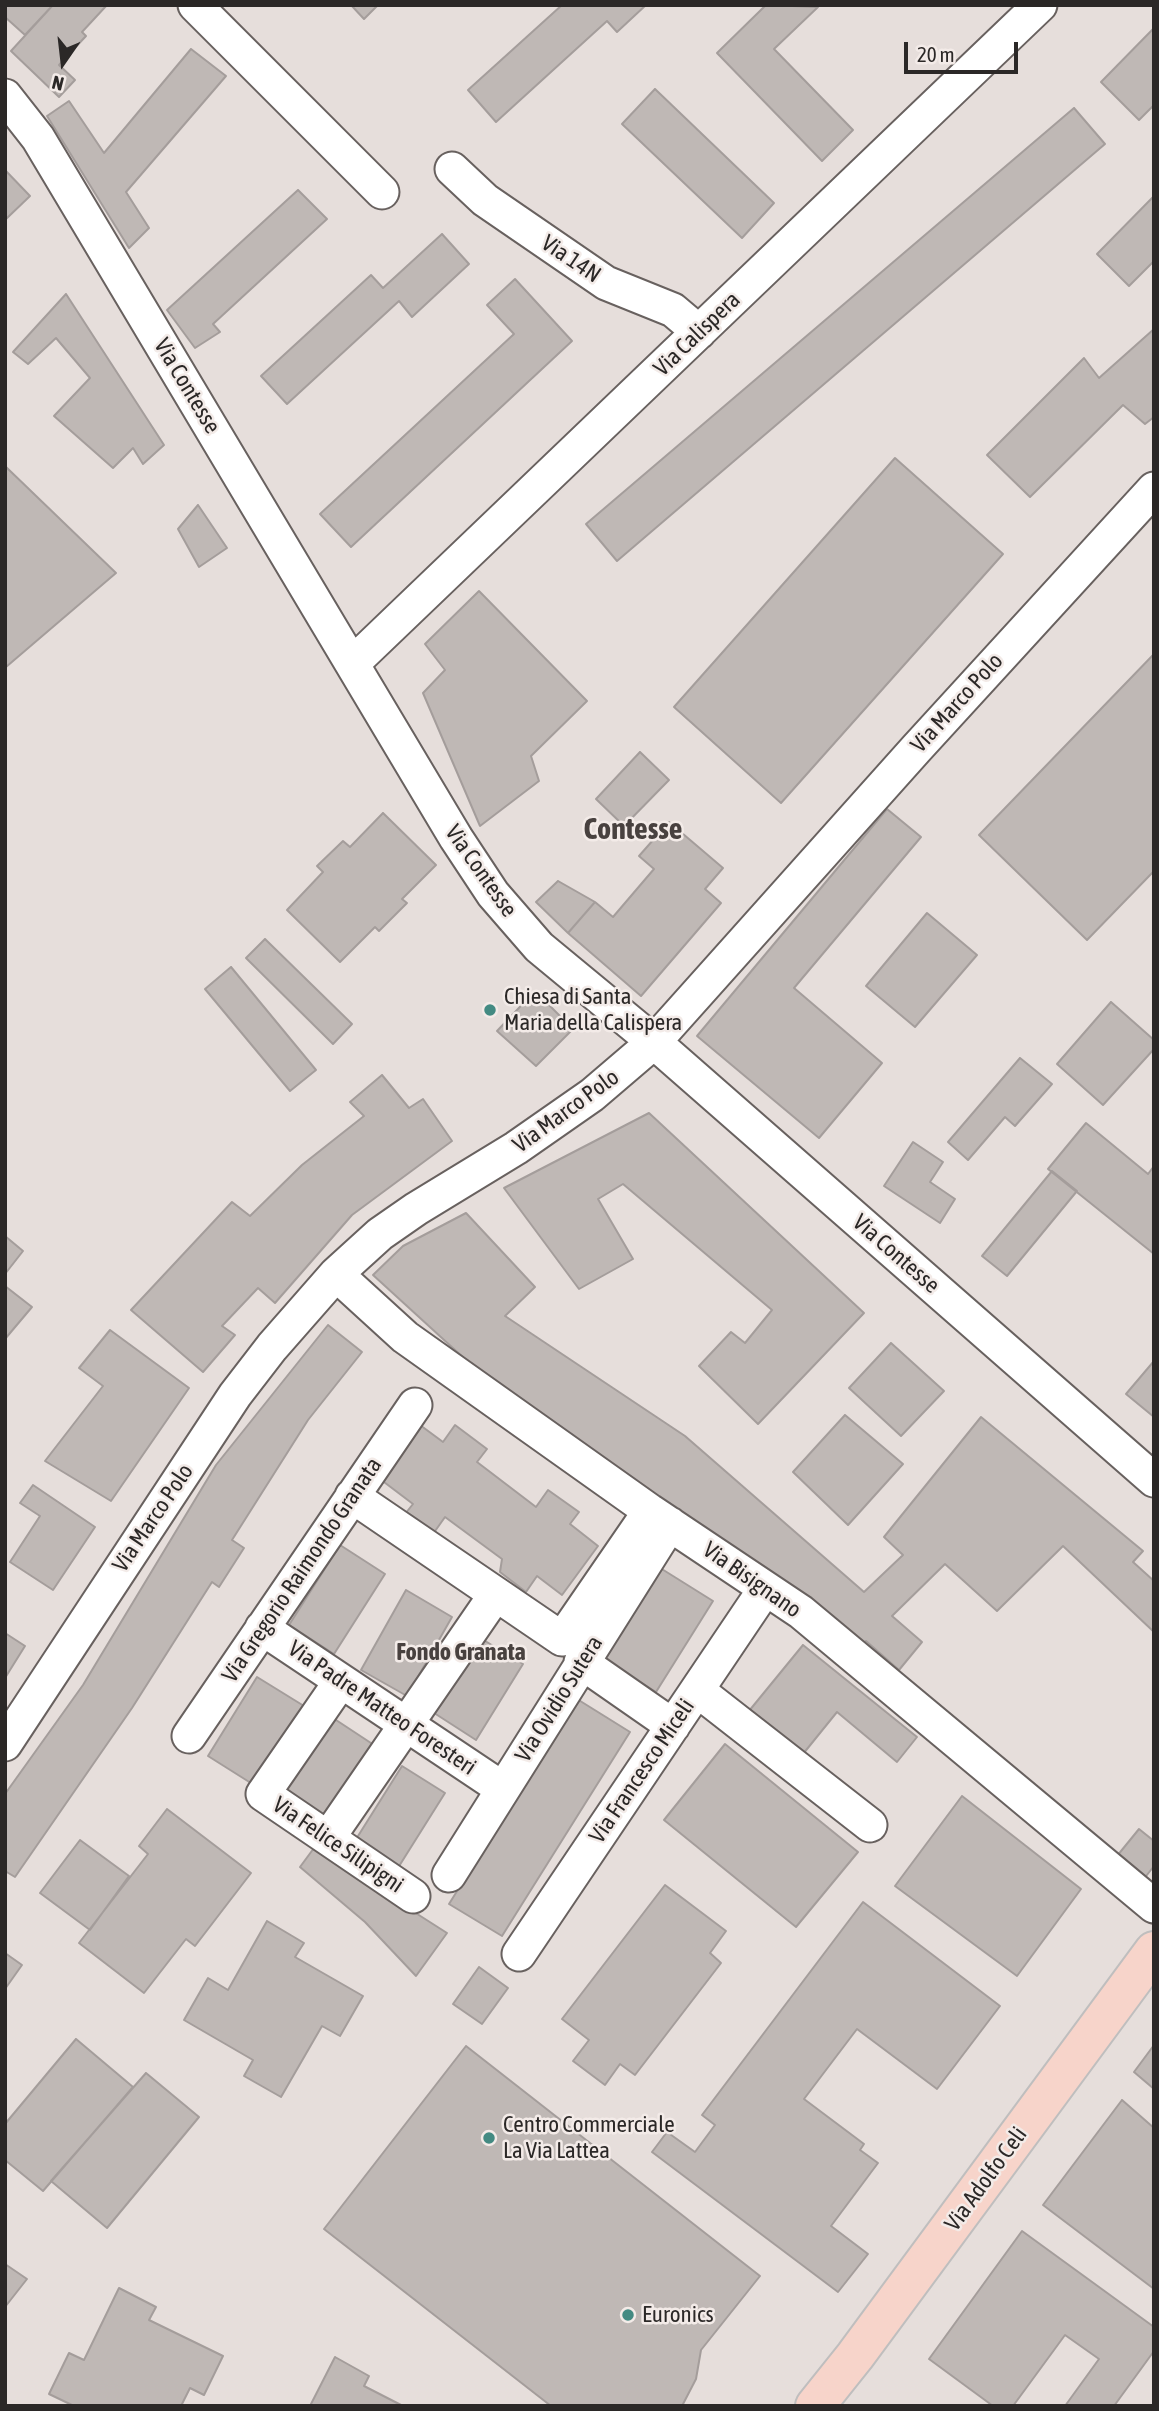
<!DOCTYPE html>
<style>
body{margin:0}
#map{position:relative;width:1159px;height:2411px;overflow:hidden;background:#e6dedb;font-family:"Asap Condensed",sans-serif}
canvas{display:block}
.frame{position:absolute;inset:0;border:7px solid #2b2827;pointer-events:none}
.north{position:absolute;left:28px;top:28px;width:70px;height:70px;-webkit-text-stroke:5px #f3ebe8;paint-order:stroke;rotate:194deg;font-size:19px;font-weight:700;line-height:28px;text-align:center;color:#2b2827}
.north::after{content:'';display:block;margin:auto;width:24px;height:32px;background:#2b2827;clip-path:polygon(50% 0,100% 100%,50% 72%,0 100%)}
.scale{position:absolute;left:904px;top:42px;width:114px;height:32px;box-sizing:border-box;border:4px solid #2b2827;border-top:0;padding-left:9px;font-size:21px;line-height:24px;white-space:nowrap;color:#2b2827;-webkit-text-stroke:5px #f3ebe8;paint-order:stroke}
</style>
<div id="map">
<canvas width="1159" height="2411"></canvas>
<div class="frame"></div>
<div class="north">N</div>
<div class="scale">20 m</div>
</div>
<script>
const ctx = document.querySelector('canvas').getContext('2d');
ctx.lineJoin = 'round';
function fillPath(path, color) {
  ctx.fillStyle = color;
  ctx.fill(path, 'evenodd');
}
function toPath(rows) {
  const path = new Path2D();
  for (const r of rows) {
    path.moveTo(r[0], r[1]);
    for (let i = 2; i < r.length; i += 2) path.lineTo(r[i], r[i + 1]);
  }
  return path;
}
function stroke(path, color, width, dash) {
  ctx.strokeStyle = color;
  ctx.lineWidth = width;
  ctx.lineCap = dash ? 'butt' : 'round';
  ctx.setLineDash(dash || []);
  ctx.stroke(path);
}
function write(font, color, halo, rows, align = 'center') {
  ctx.font = font + ' "Asap Condensed",sans-serif';
  ctx.lineWidth = 5;
  ctx.setLineDash([]);
  ctx.textBaseline = 'middle';
  ctx.strokeStyle = halo;
  ctx.fillStyle = color;
  for (const [text, x, y, turn = 0] of rows) {
    ctx.save();
    ctx.translate(x, y);
    ctx.rotate((+turn || 0) * Math.PI / 180);
    ctx.textAlign = isNaN(turn) ? turn : align;
    if (halo) ctx.strokeText(text, 0, 0);
    ctx.fillText(text, 0, 0);
    ctx.restore();
  }
}
const building = toPath([
 [5,5,53,5,25,35,5,17,5,5],
 [53,5,107,5,82,32,86,36,59,65,75,80,59,97,11,51,53,5],
 [351,5,378,5,364,19,351,5],
 [562,5,646,5,617,32,607,21,496,122,468,90,562,5],
 [766,5,818,7,774,49,853,130,822,161,717,53,766,5],
 [1154,28,1154,105,1139,120,1101,82,1154,28],
 [191,49,226,76,126,192,149,228,129,248,47,116,69,101,104,153,191,49],
 [655,89,774,203,742,238,622,124,655,89],
 [1074,108,1105,144,617,561,586,524,1074,108],
 [5,170,30,196,5,220,5,170],
 [298,190,327,219,213,324,220,332,195,348,167,310,298,190],
 [1154,196,1154,261,1129,286,1097,254,1154,196],
 [442,234,469,264,412,317,399,301,287,404,261,376,371,275,383,288,442,234],
 [515,279,572,341,351,547,320,514,514,334,487,305,515,279],
 [66,294,164,445,143,464,133,448,113,468,54,416,90,378,56,338,28,364,13,352,66,294],
 [1154,329,1154,417,1145,424,1123,405,1030,497,987,455,1084,358,1099,378,1154,329],
 [895,458,1003,554,781,803,674,707,895,458],
 [5,466,116,573,6,667,5,667,5,466],
 [198,505,227,548,199,567,178,529,198,505],
 [479,591,587,701,531,756,539,781,480,826,423,693,445,670,425,644,479,591],
 [1154,654,1154,871,1087,940,979,835,1154,654],
 [640,752,669,780,624,826,596,799,640,752],
 [887,809,921,837,794,988,882,1063,819,1138,697,1036,887,809],
 [383,813,436,865,402,899,407,903,379,931,375,927,340,962,287,910,323,872,317,866,343,841,350,847,383,813],
 [669,822,723,868,705,889,721,903,641,996,568,933,595,902,613,917,654,869,639,856,669,822],
 [558,881,595,902,568,933,536,902,558,881],
 [927,913,977,955,915,1027,866,986,927,913],
 [265,939,352,1024,333,1044,246,958,265,939],
 [231,967,316,1070,290,1091,205,989,231,967],
 [535,991,573,1029,536,1066,497,1031,535,991],
 [1111,1002,1154,1040,1154,1049,1103,1105,1057,1064,1111,1002],
 [1020,1058,1052,1084,1015,1126,1005,1117,968,1160,948,1142,1020,1058],
 [382,1075,409,1108,423,1099,452,1141,352,1215,275,1303,258,1288,222,1326,235,1335,203,1372,131,1310,232,1202,250,1216,302,1165,364,1116,350,1102,382,1075],
 [649,1113,864,1313,758,1424,699,1366,731,1332,745,1343,772,1310,623,1184,598,1199,633,1259,579,1289,504,1188,649,1113],
 [1086,1123,1148,1174,1154,1166,1154,1254,1048,1169,1086,1123],
 [913,1142,943,1162,930,1182,955,1199,940,1223,884,1186,913,1142],
 [1052,1171,1077,1191,1007,1276,982,1256,1052,1171],
 [466,1213,535,1287,505,1316,685,1436,864,1592,903,1555,884,1537,981,1417,1143,1551,1133,1562,1154,1581,1154,1632,1063,1546,997,1611,945,1564,892,1616,922,1642,899,1670,866,1641,857,1647,740,1559,466,1360,373,1275,403,1246,466,1213],
 [5,1236,23,1251,5,1274,5,1236],
 [5,1286,32,1307,5,1339,5,1286],
 [328,1325,362,1352,308,1420,232,1540,244,1548,219,1587,212,1582,132,1708,15,1877,5,1871,5,1794,83,1685,216,1465,328,1325],
 [110,1330,189,1388,111,1501,45,1461,103,1386,79,1368,110,1330],
 [891,1343,944,1391,901,1436,849,1388,891,1343],
 [1154,1361,1154,1417,1126,1394,1154,1361],
 [845,1415,903,1464,848,1525,793,1472,845,1415],
 [420,1425,443,1442,455,1425,487,1449,477,1462,536,1507,548,1490,579,1512,570,1524,598,1546,562,1595,537,1576,526,1592,500,1572,502,1559,445,1517,433,1534,405,1514,413,1504,380,1479,420,1425],
 [33,1485,95,1527,53,1590,10,1562,40,1516,20,1503,33,1485],
 [340,1545,385,1574,334,1654,289,1625,340,1545],
 [657,1566,713,1601,656,1692,600,1657,657,1566],
 [406,1590,452,1617,407,1696,361,1670,406,1590],
 [5,1633,25,1646,5,1678,5,1633],
 [477,1636,523,1664,476,1740,431,1711,477,1636],
 [803,1645,917,1737,897,1762,837,1712,803,1754,749,1711,803,1645],
 [257,1677,304,1706,254,1785,208,1756,257,1677],
 [577,1699,630,1732,502,1936,449,1904,577,1699],
 [333,1718,377,1747,325,1826,281,1797,333,1718],
 [725,1744,858,1852,796,1927,664,1820,725,1744],
 [402,1766,445,1793,396,1871,353,1844,402,1766],
 [962,1796,1081,1889,1017,1976,895,1886,962,1796],
 [167,1809,251,1873,195,1946,186,1939,144,1993,79,1943,148,1854,139,1846,167,1809],
 [1139,1829,1154,1841,1154,1866,1143,1880,1117,1856,1139,1829],
 [80,1840,129,1876,90,1930,40,1893,80,1840],
 [314,1848,447,1933,416,1976,365,1922,300,1867,314,1848],
 [665,1885,726,1931,710,1953,721,1963,635,2075,620,2064,605,2085,573,2061,589,2040,562,2019,665,1885],
 [863,1902,1000,2006,937,2089,857,2029,804,2099,864,2144,860,2150,878,2163,831,2226,868,2254,838,2292,652,2152,667,2132,695,2152,715,2125,702,2115,863,1902],
 [267,1921,304,1943,295,1957,363,1996,340,2036,322,2026,281,2097,244,2076,253,2060,184,2020,208,1978,228,1990,267,1921],
 [5,1953,22,1965,5,1989,5,1953],
 [479,1967,508,1988,482,2024,453,2004,479,1967],
 [76,2039,133,2087,43,2191,5,2160,5,2124,76,2039],
 [1154,2045,1154,2089,1134,2072,1154,2045],
 [466,2046,760,2276,701,2350,696,2379,682,2406,551,2406,324,2229,466,2046],
 [146,2073,199,2117,107,2228,51,2181,146,2073],
 [1122,2100,1154,2128,1154,2289,1043,2205,1122,2100],
 [1022,2231,1154,2327,1154,2351,1114,2406,1065,2406,1099,2359,1065,2335,1013,2406,993,2406,929,2359,1022,2231],
 [5,2264,27,2279,5,2307,5,2264],
 [119,2288,156,2307,149,2320,223,2356,204,2395,190,2388,181,2406,74,2406,49,2394,69,2353,84,2360,119,2288],
 [335,2357,369,2376,364,2386,403,2406,310,2406,335,2357]
]);
fillPath(building, '#bfb8b5');
stroke(building, '#a49d9b', 2);
const street = toPath([
 [195,5,382,192],
 [5,96,38,138,456,838,493,894,539,947,654,1042,1154,1480],
 [452,169,485,200,606,283,673,310,699,332],
 [353,663,1040,5],
 [336,1274,405,1337,650,1511,801,1612,1154,1906],
 [352,1496,562,1639,650,1511],
 [262,1628,503,1789],
 [581,1662,673,1726],
 [341,1681,263,1794,413,1896],
 [697,1690,870,1825],
 [189,1736,415,1405],
 [5,1744,235,1395,272,1347,336,1274,380,1234,416,1209,516,1148,592,1095,654,1042,916,749,1154,489],
 [328,1838,496,1594],
 [449,1875,670,1524],
 [519,1954,765,1589]
]);
const primary = toPath([
 [815,2406,855,2356,1154,1951]
]);
stroke(street, '#68615f', 37);
stroke(primary, '#bfbebe', 42);
stroke(street, '#fff', 33);
stroke(primary, '#f7d4ca', 38);
for (const [x, y, r, color] of [
 [490,1010,7,"#438a82"],
 [489,2138,7,"#438a82"],
 [628,2315,7,"#438a82"]
]) {
  const dot = new Path2D();
  dot.arc(x, y, r, 0, 2 * Math.PI);
  ctx.fillStyle = color;
  ctx.fill(dot);
  stroke(dot, '#f3ebe8', 2.5);
}
write('23px', '#2b2827', '#f3ebe8', [
 ["Via 14N",571,259,34],
 ["Via Calispera",697,334,-44],
 ["Via Contesse",187,386,59],
 ["Via Marco Polo",957,703,-48],
 ["Via Contesse",481,871,55],
 ["Via Marco Polo",566,1111,-36],
 ["Via Contesse",896,1254,41],
 ["Via Marco Polo",153,1518,-56],
 ["Via Gregorio Raimondo Granata",302,1570,-56],
 ["Via Bisignano",752,1580,35],
 ["Via Ovidio Sutera",559,1699,-58],
 ["Via Padre Matteo Foresteri",382,1708,34],
 ["Via Francesco Miceli",642,1771,-56],
 ["Via Felice Silipigni",338,1845,34],
 ["Via Adolfo Celi",986,2179,-54]
]);
write('23px', '#2b2827', '#f3ebe8', [
 ["Chiesa di Santa",504,997],
 ["Maria della Calispera",504,1023],
 ["Centro Commerciale",503,2125],
 ["La Via Lattea",503,2151],
 ["Euronics",642,2315]
], 'left');
write('bold 24px', '#48413f', '#f3ebe8', [
 ["Fondo Granata",461,1652]
]);
write('bold 30px', '#48413f', '#f3ebe8', [
 ["Contesse",633,830]
]);
</script>
